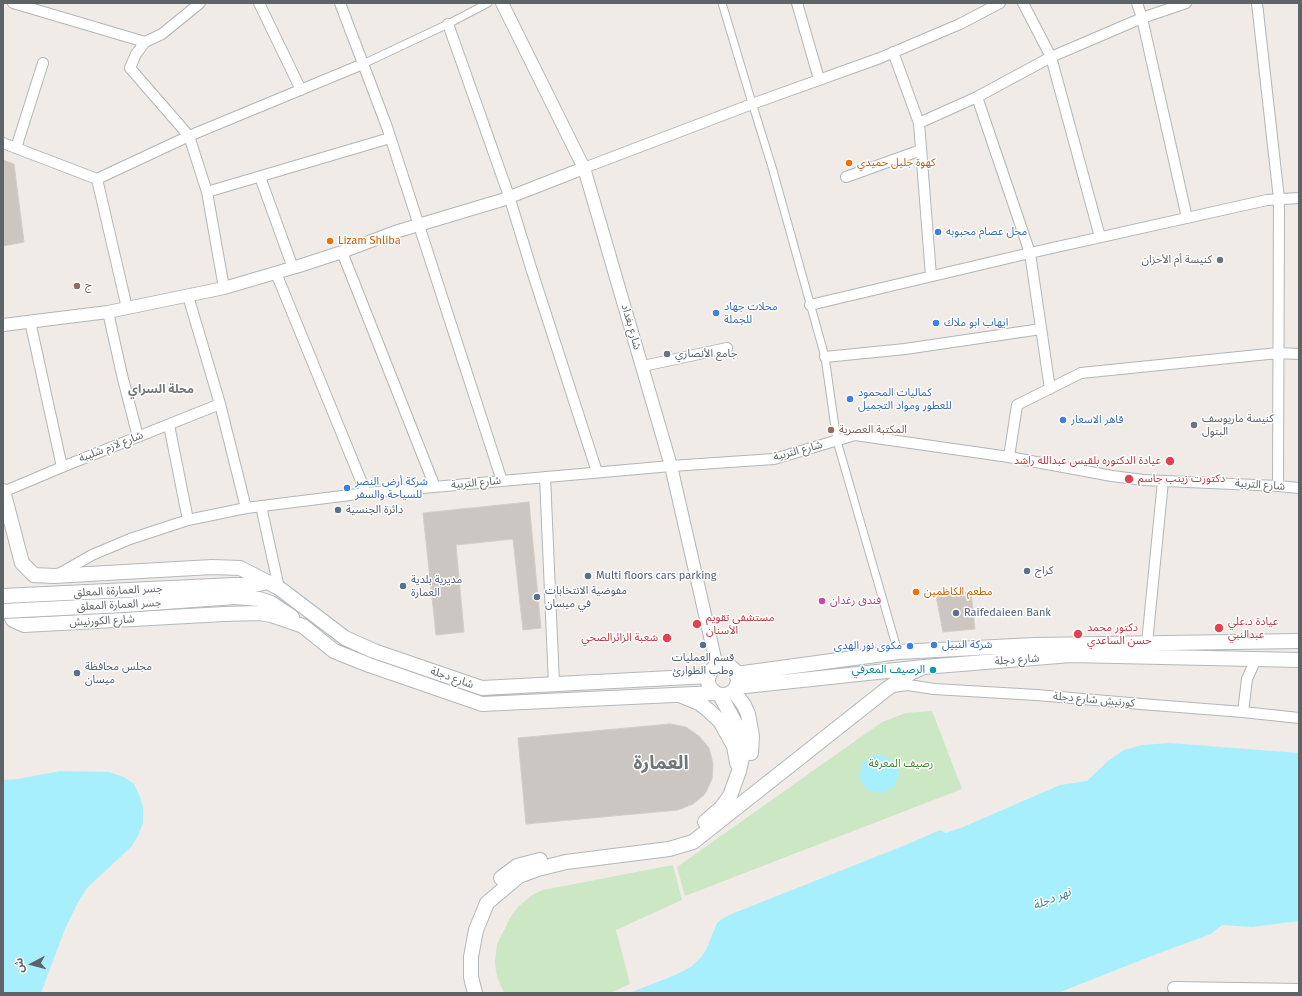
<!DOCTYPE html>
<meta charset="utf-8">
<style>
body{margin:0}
#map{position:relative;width:1302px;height:996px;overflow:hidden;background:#f0ebe6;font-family:"Fira Sans","Noto Sans Arabic",sans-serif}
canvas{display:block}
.frame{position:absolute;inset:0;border:4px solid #5e6466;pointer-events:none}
.north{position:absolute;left:12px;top:944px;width:40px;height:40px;-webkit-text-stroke:3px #fff;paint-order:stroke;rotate:264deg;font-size:11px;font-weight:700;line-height:16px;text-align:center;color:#5e6466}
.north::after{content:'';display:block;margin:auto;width:14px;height:18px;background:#5e6466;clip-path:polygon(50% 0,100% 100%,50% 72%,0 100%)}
</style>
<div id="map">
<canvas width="1302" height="996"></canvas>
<div class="frame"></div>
<div class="north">ش</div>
</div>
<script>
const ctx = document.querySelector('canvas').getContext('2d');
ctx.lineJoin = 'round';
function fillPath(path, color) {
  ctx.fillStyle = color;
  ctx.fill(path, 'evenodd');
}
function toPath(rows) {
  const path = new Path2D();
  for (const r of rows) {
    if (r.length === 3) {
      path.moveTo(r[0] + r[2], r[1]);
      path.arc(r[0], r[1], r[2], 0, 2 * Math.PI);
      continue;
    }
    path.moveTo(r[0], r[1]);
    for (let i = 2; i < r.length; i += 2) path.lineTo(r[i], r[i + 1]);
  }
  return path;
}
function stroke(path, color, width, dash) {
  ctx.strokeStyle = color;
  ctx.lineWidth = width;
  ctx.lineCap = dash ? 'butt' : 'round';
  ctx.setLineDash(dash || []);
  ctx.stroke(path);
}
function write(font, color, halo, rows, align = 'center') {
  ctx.font = font + ' "Fira Sans","Noto Sans Arabic",sans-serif';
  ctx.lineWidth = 3;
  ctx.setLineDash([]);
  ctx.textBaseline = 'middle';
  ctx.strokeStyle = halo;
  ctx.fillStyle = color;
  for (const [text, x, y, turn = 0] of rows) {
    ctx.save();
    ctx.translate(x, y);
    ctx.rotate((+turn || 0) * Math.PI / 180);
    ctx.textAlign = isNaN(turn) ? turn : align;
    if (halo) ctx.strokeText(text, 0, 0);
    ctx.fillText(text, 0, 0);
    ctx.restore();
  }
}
fillPath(toPath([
 [932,711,962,789,685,896,677,867,882,722,906,713],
 [673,865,682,900,616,930,630,984,610,993,504,993,498,979,496,971,495,962,497,944,511,916,519,906,532,895,543,890]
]), '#cce7c3');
fillPath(toPath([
 [1170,743,1299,753,1299,921,1252,927,1222,925,1211,934,1154,955,1058,993,629,993,673,976,691,967,702,956,706,950,717,923,722,919,729,915,908,844,940,830,946,833,963,827,1060,785,1087,781,1108,761,1124,750,1142,745],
 [877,754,891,759,899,772,895,786,881,794,867,790,859,777,863,762],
 [60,771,109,772,124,777,134,784,140,797,143,807,143,823,139,834,132,846,87,888,77,904,65,929,41,993,3,993,3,780,18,779]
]), '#a8effe');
const building = toPath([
 [3,160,14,164,24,242,3,246,3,160],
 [529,502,541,628,523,630,513,539,456,545,464,632,436,635,423,513,529,502],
 [971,592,975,629,943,632,936,596,971,592],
 [670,724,686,727,699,736,709,748,713,764,712,779,705,794,693,804,678,810,526,824,518,738,670,724]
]);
fillPath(building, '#ccc6c3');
stroke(building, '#d5cbc4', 1);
const pedestrian = toPath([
 [722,3,749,93,772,167,825,357,837,441,898,652],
 [363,64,448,24,488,3]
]);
const minor = toPath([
 [13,3,145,42],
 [200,3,162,34,145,42,136,54,130,68,189,136,207,192,224,288],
 [259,3,301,90],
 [340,3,387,127,502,481],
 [797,3,819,79],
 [1023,3,1051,57,1100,237],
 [1137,3,1142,18,1187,218],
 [1257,3,1279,199,1278,486],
 [448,24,509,196,532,271,597,472],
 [893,52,919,123,931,276],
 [977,97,1030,253,1050,389],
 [919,123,977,97,1051,57,1142,18,1186,3],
 [3,143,97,179,189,136,363,64],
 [16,148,43,63],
 [584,168,752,104,880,58,960,24,1000,3],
 [260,177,293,268],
 [846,177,921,150],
 [97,179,127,308],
 [207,192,390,138],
 [342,252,435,487],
 [276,273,366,493],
 [188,296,220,404,246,508],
 [810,305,1030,253,1267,200,1299,198],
 [108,312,122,375,138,437],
 [30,321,62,467],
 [825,357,905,349,1041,329],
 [643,366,727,348],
 [169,425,188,520],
 [1009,457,1017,405,1081,373,1278,353,1299,354],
 [545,477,554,684],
 [3,492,62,467,220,404],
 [261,506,279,588],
 [57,575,92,555,130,539,188,520,246,508,366,493,671,466,774,459,855,435,1009,457,1112,476,1143,480,1278,486,1299,488],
 [1147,643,1163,481],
 [892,687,908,685,934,689,1037,695,1141,704,1243,712,1299,718],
 [1243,712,1247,679,1256,659]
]);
const tertiary = toPath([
 [502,3,584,168,671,466,717,667],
 [3,325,108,312,224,288,299,266,342,252,395,232,502,200,584,168],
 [1174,988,1299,990]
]);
const secondary = toPath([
 [3,491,22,563,34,575,54,576,212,567,240,568,279,588,345,638,374,651,482,688,709,676],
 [234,585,254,585,268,582],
 [235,597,259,599,271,603,292,617],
 [5,601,7,609,13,620,24,625,224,614,260,613,271,615,303,626,334,651,369,665,482,704,716,693],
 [723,680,15],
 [736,674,898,652,1034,645,1299,641],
 [736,687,924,667,1071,655,1299,660],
 [733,691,744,705,748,714,752,736,751,753],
 [682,696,699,703,707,709,720,721,734,746,737,763],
 [705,822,721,808,730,796,739,771,744,748,742,738,738,728,720,695],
 [501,878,517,866,540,860],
 [475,993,471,977,471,957,476,930,487,903,519,876,538,869,566,862,669,849,693,842,888,688,912,672,924,667]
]);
stroke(pedestrian, '#b1b6b8', 9);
stroke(minor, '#b1b6b8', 12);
stroke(tertiary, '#b1b6b8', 14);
stroke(secondary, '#b2b8bb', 16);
stroke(pedestrian, '#fff', 7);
stroke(minor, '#fff', 10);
stroke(tertiary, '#fff', 12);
stroke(secondary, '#fff', 14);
const secondaryBridge = toPath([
 [3,596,234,585],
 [3,611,124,605,235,597]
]);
stroke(secondaryBridge, '#b2b8bb', 16, []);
stroke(secondaryBridge, '#fff', 14);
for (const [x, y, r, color] of [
 [849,163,4,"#e8710a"],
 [938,232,4,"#3f7fe0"],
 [330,241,4,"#e8710a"],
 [1220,260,4,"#6b7280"],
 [77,286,4,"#8d6e63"],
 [716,313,4,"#3f7fe0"],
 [936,323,4,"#3f7fe0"],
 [667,354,4,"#6b7280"],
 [850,399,4,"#3f7fe0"],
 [1063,420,4,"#3f7fe0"],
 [1194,425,4,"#6b7280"],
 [831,430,4,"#8d6e63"],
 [1170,461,5,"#e0444e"],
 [1129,479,5,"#e0444e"],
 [347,488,4,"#3f7fe0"],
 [338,510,4,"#5c6f8a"],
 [1027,571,4,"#5c6f8a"],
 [588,576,4,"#5c6f8a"],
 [403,586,4,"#5c6f8a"],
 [916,592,4,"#e8710a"],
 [537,597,4,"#5c6f8a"],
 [822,601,4,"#d1479c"],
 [956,613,4,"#5c6f8a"],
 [697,624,5,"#e0444e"],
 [1219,628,5,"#e0444e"],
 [1078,634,5,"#e0444e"],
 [667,638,5,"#e0444e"],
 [703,645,4,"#5c6f8a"],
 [934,645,4,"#3f7fe0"],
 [910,646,4,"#3f7fe0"],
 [933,670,4,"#0f9aa8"],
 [77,673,4,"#5c6f8a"]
]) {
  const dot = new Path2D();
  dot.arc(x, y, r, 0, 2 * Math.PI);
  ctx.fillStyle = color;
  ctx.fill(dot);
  stroke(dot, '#fff', 1.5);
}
write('11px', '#c56008', '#fff', [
 ["كهوة جليل حميدي",857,163],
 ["Lizam Shliba",338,241],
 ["مطعم الكاظمين",924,592]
], 'left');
write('11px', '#366cbe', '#fff', [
 ["محل عصام محبوبه",946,232],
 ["محلات جهاد",724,307],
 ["للجملة",724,320],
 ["ايهاب ابو ملاك",944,323],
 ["كماليات المحمود",858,393],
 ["للعطور ومواد التجميل",858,406],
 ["قاهر الاسعار",1071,420],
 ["شركة أرض النصر",355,482],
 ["للسياحة والسفر",355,495],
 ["شركة النبيل",942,645],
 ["مكوى نور الهدى",902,646,"right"]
], 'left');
write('11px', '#5b616d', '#fff', [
 ["كنيسة أم الأحزان",1212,260,"right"],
 ["جامع الأنصاري",675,354],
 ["كنيسة ماريوسف",1202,419],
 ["البتول",1202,432]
], 'left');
write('11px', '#785e54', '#fff', [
 ["ج",85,286],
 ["المكتبة العصرية",839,430]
], 'left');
write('11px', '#5e6466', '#fff', [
 ["شارع بغداد",631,327,74],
 ["شارع لازم شليبة",111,447,-21],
 ["شارع التربية",798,451,-15],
 ["شارع التربية",476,483,-5],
 ["شارع التربية",1260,485,4],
 ["جسر العمارةة المعلق",118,591,-3],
 ["جسر العمارة المعلق",119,605,-3],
 ["شارع الكورنيش",102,621,-3],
 ["شارع دجلة",1017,660,-4],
 ["شارع دجلة",452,678,19],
 ["كورنيش شارع دجلة",1094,700,5]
]);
write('11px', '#be3a42', '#fff', [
 ["عيادة الدكتوره بلقيس عبدالله راشد",1161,461,"right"],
 ["دكتورت زينب جاسم",1138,479],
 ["مستشفى تقويم",706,618],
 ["الأسنان",706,631],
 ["عيادة د.علي",1228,622],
 ["عبدالنبي",1228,635],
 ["دكتور محمد",1087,628],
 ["حسن الساعدي",1087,641],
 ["شعبة الزائرالصحي",658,638,"right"]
], 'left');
write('11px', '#4e5e75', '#fff', [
 ["دائرة الجنسية",346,510],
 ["كراج",1035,571],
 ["Multi floors cars parking",596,576],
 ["مديرية بلدية",411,580],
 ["العمارة",411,593],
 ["مفوضية الانتخابات",545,591],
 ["في ميسان",545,604],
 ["Raifedaieen Bank",964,613],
 ["قسم العمليات",703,658,"center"],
 ["وطب الطوارئ",703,671,"center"],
 ["مجلس محافظة",85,667],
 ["ميسان",85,680]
], 'left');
write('11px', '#b23c85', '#fff', [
 ["فندق رغدان",830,601]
], 'left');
write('11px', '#0d838f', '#fff', [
 ["الرصيف المعرفي",925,670]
], 'right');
write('11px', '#437f34', '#fff', [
 ["رصيف المعرفة",901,764]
]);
write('bold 12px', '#6f7678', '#fff', [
 ["محلة السراي",161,390]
]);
write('italic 12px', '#3b7f96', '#fff', [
 ["نهر دجلة",1052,899,-22]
]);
write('bold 19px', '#6f7678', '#fff', [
 ["العمارة",661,764]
]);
</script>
